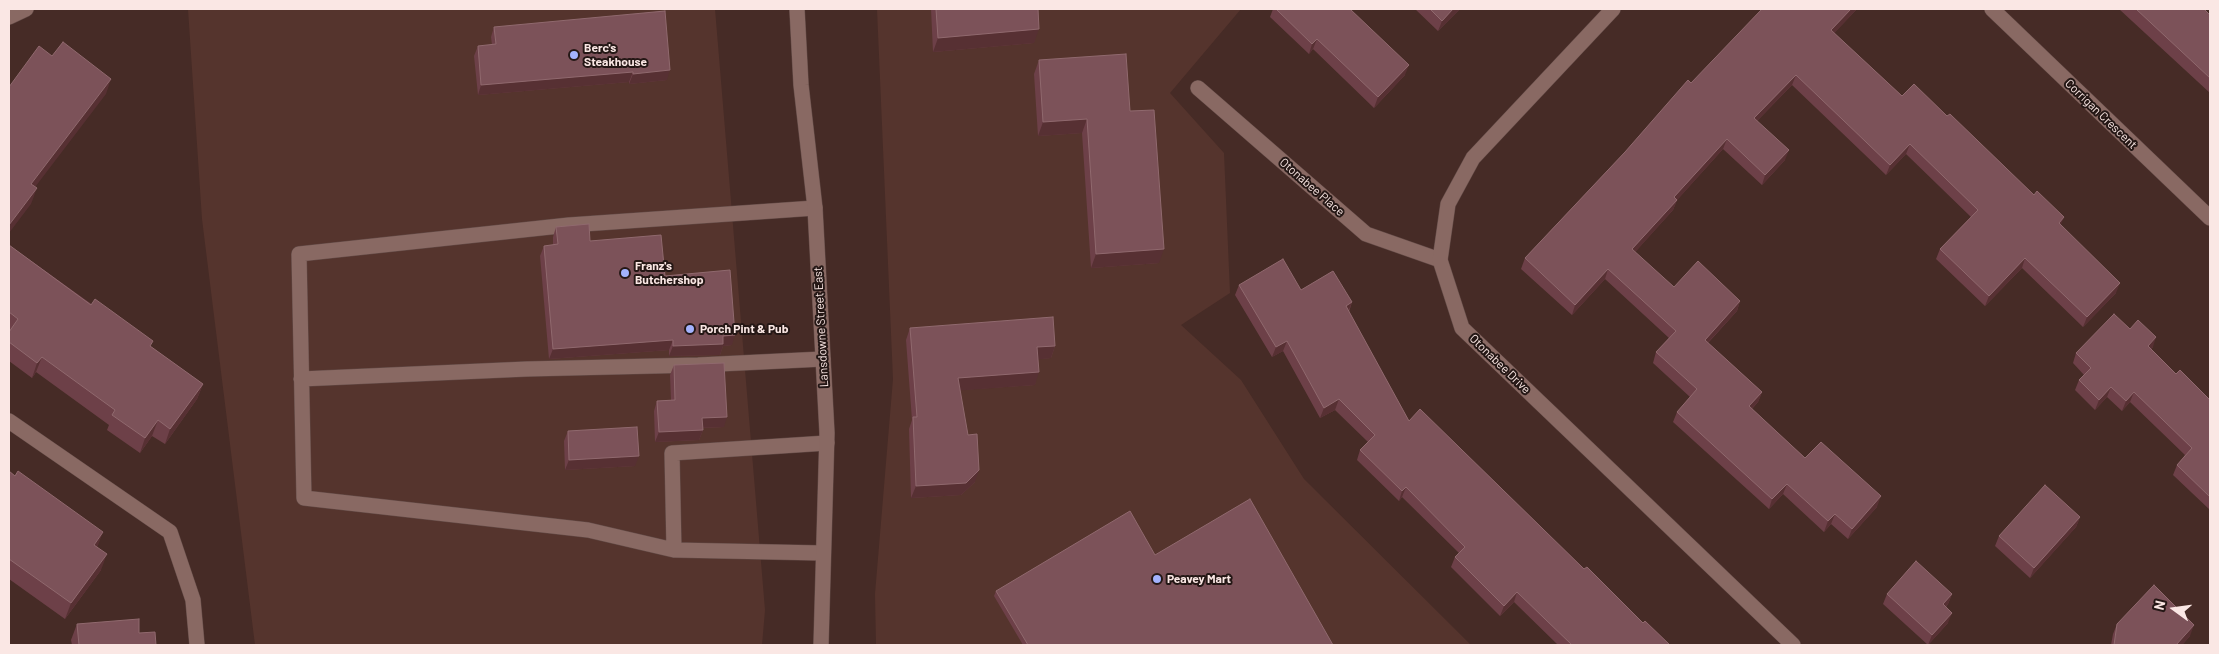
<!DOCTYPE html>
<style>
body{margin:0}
#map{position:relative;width:2219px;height:654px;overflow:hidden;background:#462b26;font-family:Barlow,sans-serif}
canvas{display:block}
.frame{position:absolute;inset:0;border:10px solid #fae7e4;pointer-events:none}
.north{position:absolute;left:2149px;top:584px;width:50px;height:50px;-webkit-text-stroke:4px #241715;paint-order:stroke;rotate:284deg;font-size:14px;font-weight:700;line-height:20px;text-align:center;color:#fae7e4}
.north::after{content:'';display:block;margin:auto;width:18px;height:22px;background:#fae7e4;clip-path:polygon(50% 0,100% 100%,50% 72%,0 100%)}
</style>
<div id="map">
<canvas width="2219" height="654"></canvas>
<div class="frame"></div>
<div class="north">N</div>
</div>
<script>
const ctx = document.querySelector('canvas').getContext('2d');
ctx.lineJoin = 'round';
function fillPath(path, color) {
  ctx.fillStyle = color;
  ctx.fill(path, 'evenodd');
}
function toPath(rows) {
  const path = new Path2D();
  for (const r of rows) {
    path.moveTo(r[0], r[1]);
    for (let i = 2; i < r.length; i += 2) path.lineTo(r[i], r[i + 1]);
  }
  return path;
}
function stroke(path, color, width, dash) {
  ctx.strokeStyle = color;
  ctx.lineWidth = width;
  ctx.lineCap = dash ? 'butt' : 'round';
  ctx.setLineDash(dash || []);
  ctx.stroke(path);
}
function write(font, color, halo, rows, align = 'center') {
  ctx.font = font + ' Barlow,sans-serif';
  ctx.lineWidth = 4;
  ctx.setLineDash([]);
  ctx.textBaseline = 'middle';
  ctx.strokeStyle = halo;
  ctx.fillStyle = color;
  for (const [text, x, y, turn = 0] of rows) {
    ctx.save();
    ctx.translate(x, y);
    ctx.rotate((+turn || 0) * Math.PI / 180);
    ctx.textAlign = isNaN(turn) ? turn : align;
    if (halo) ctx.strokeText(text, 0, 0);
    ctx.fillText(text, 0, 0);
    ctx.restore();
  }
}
fillPath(toPath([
 [188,9,715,9,765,610,762,645,255,645,202,219],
 [877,9,1241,9,1170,93,1224,153,1230,293,1181,325,1241,380,1304,479,1471,645,876,645,875,594,893,379]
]), '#55342d');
const lane = toPath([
 [9,17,26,9],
 [815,208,569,225,299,254,304,498,588,530,674,550,822,553],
 [301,379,527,369,698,365,823,359],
 [9,421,170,532,193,600,197,645],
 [674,550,672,453,827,443]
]);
const street = toPath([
 [1992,9,2210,218],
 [1198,88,1366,234,1440,260]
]);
const secondary = toPath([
 [797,9,801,85,815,208,827,433,821,645],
 [1613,9,1473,158,1448,204,1440,260,1462,328,1793,645]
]);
stroke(lane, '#624a46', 16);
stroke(street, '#624a46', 16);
stroke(secondary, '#624a46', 16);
stroke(lane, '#896963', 15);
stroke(street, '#896963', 15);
stroke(secondary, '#896963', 15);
fillPath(toPath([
 [931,9,1038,9,1034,43,933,52],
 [1273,9,1350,9,1405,75,1374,108,1313,49,1309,54,1270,17],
 [1415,9,1460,9,1438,31],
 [1857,9,1834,33,1902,96,2061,225,2116,293,2083,327,2022,268,1985,306,1936,259,1940,249,1971,217,1906,154,1886,175,1792,85,1757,121,1785,160,1762,185,1723,149,1677,200,1673,210,1635,252,1674,287,1740,301,1737,311,1708,343,1762,392,1758,402,1752,409,1805,458,1877,507,1848,539,1831,524,1824,532,1783,494,1769,509,1673,422,1677,412,1690,397,1653,363,1656,352,1669,338,1605,279,1572,315,1521,269,1525,258,1691,83],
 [2119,9,2204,9,2210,15,2210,93],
 [494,27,667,80,629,84,629,82,478,95,474,56,478,46,492,45,491,37],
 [1039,60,1130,111,1159,263,1091,268,1082,133,1038,136,1034,74],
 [556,227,590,241,665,276,732,345,723,346,720,355,669,356,669,350,549,359,540,256,544,246,553,245,553,237],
 [9,245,203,384,197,399,165,444,152,436,140,453,107,430,109,425,36,372,32,378,9,361],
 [1239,285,1301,290,1352,302,1349,312,1409,421,1584,569,1643,623,1670,645,1558,645,1514,602,1500,616,1451,567,1455,557,1459,553,1402,497,1399,501,1357,460,1360,450,1368,442,1335,410,1320,418,1283,351,1272,357,1235,295],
 [910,328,1055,346,1051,358,1038,359,1035,385,960,390,975,482,961,495,911,498,909,429,912,420,906,340],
 [2130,329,2153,347,2151,349,2176,374,2210,400,2210,510,2173,475,2177,465,2185,455,2130,402,2122,411,2107,397,2095,410,2075,390,2079,380,2084,375,2073,363,2076,353],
 [674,365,724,427,703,428,703,430,699,440,655,442,654,411,657,401,671,400,670,375],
 [568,431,635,466,565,470,564,441],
 [9,471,98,548,101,570,65,619,9,579],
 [2080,517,2076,527,2030,578,1995,546,1999,536],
 [1155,555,1333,645,1023,645,994,596,996,591],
 [1887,594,1952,594,1948,604,1946,607,1948,623,1928,645,1883,604],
 [77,624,139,633,156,645,72,645,71,640],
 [2117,624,2190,636,2182,645,2111,645,2113,634]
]), '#6d4048');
fillPath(toPath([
 [1453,9,1460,9,1438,31,1442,21],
 [1851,9,1857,9,1827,41,1831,30],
 [1039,29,1034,43,933,52,938,38],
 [1317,39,1313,49,1309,54,1312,44],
 [1409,65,1405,75,1374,108,1378,97],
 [670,70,667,80,629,84,633,74],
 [633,72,629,82,478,95,481,85],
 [1796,75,1792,85,1750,128,1754,118],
 [111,79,106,94,26,199,31,184],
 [1087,119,1082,133,1038,136,1043,122],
 [1727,139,1723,149,1670,208,1674,197],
 [1910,144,1906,154,1886,175,1890,165],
 [1789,150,1785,160,1762,185,1765,175],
 [37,188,31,204,9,233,9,225],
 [1677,200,1673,210,1629,259,1632,249],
 [2064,217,2060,227,2059,223],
 [1164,249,1159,263,1091,268,1096,254],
 [2025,258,2022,268,1985,306,1989,296],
 [1608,269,1605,279,1572,315,1575,305],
 [2120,283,2116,293,2083,327,2087,317],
 [1740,301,1737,311,1701,350,1705,340],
 [1352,302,1348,312,1346,306],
 [735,335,732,345,723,346,720,355,669,356,673,346,723,336],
 [2156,337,2153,347,2144,356,2148,346],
 [673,340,669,350,549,359,553,349],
 [1287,341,1283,351,1272,357,1276,347],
 [1055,346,1051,358,1033,360,1037,347],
 [42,357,36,372,32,378,37,363],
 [1039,372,1035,385,953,391,958,378],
 [203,384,197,399,165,444,170,429],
 [2111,387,2107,397,2095,410,2099,400],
 [1762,392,1758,402,1745,416,1749,406],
 [2134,392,2130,402,2122,411,2126,401],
 [1339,399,1335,410,1320,418,1324,408],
 [727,417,724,427,698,428,702,418],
 [158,420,152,436,140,453,145,438],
 [703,430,699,440,655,442,659,432],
 [639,456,635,466,565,470,569,460],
 [979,470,975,482,961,495,911,498,916,486],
 [1787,484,1783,494,1769,509,1772,499],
 [1406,487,1402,497,1399,501,1402,491],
 [1881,496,1877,507,1848,539,1852,529],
 [1835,514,1831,524,1824,532,1828,521],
 [2080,517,2076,527,2030,578,2034,568],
 [103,532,97,548,94,545],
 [107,554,101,570,65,619,71,603],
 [1517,592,1514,602,1500,616,1504,606],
 [1952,594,1948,604,1939,614,1943,604],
 [1952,613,1948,623,1928,645,1932,635],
 [2194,625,2190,636,2182,645,2176,645]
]), '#573033');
const building = toPath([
 [936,9,1038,9,1039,29,938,38,936,9],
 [1276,9,1350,9,1409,65,1378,97,1317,39,1312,44,1276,9],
 [1430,9,1453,9,1442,21,1430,9],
 [1762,9,1851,9,1831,30,1902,96,1914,84,1947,116,1950,114,2034,195,2037,191,2064,217,2059,223,2120,283,2087,317,2025,258,1989,296,1940,249,1978,210,1910,144,1890,165,1796,75,1754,118,1789,150,1765,175,1727,139,1674,197,1677,200,1632,249,1674,287,1698,261,1740,301,1705,340,1762,392,1749,406,1805,458,1821,442,1881,496,1852,529,1835,514,1828,521,1787,484,1772,499,1677,412,1697,389,1656,352,1676,331,1608,269,1575,305,1525,258,1625,152,1688,80,1691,83,1762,9],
 [2136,9,2204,9,2210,15,2210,78,2136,9],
 [665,11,670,70,633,74,633,72,481,85,478,46,496,44,494,27,665,11],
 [63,42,111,79,31,184,37,188,9,225,9,87,39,46,52,56,63,42],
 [1126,54,1130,111,1154,110,1164,249,1096,254,1087,119,1043,122,1039,60,1126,54],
 [589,224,590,241,661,235,665,276,730,270,735,335,723,336,723,344,673,346,673,340,553,349,544,246,558,244,556,227,589,224],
 [9,245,91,305,95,299,153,341,150,346,203,384,170,429,158,420,145,438,112,415,115,410,42,357,37,363,9,342,9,332,18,319,9,312,9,245],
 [1283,259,1301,290,1333,271,1352,302,1346,306,1409,421,1420,409,1584,569,1587,567,1643,623,1645,621,1670,645,1572,645,1517,592,1504,606,1455,557,1465,547,1406,487,1402,491,1360,450,1375,435,1339,399,1324,408,1287,341,1276,347,1239,285,1283,259],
 [2114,314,2130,329,2138,320,2156,337,2148,346,2176,374,2180,370,2210,400,2210,497,2177,465,2192,448,2134,392,2126,401,2111,387,2099,400,2079,380,2091,368,2076,353,2114,314],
 [1053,317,1055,346,1037,347,1039,372,958,378,968,435,977,434,979,470,966,483,916,486,913,417,917,417,910,328,1053,317],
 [724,363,727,417,702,418,703,430,659,432,657,401,675,400,674,365,724,363],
 [637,427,639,456,569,460,568,431,637,427],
 [9,471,15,476,18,471,103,532,94,545,107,554,71,603,9,559,9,471],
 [2045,485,2080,517,2034,568,1999,536,2045,485],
 [1250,499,1333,645,1028,645,996,591,1130,511,1155,555,1250,499],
 [1916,561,1952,594,1943,604,1952,613,1932,635,1887,594,1916,561],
 [2154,585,2194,625,2176,645,2114,645,2117,624,2154,585],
 [139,619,139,633,155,632,156,645,79,645,77,624,139,619]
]);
fillPath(building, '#7c5259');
stroke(building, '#90696e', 1);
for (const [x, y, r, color] of [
 [574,55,5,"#a3b2fd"],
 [625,273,5,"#a3b2fd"],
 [690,329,5,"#a3b2fd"],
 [1157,579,5,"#a3b2fd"]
]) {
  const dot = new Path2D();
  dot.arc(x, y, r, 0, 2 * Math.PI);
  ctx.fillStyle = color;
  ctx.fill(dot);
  stroke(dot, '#241715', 2);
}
write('bold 12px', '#fae7e4', '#241715', [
 ["Berc's",584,48],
 ["Steakhouse",584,62],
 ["Franz's",635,266],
 ["Butchershop",635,280],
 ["Porch Pint & Pub",700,329],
 ["Peavey Mart",1167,579]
], 'left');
write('12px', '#fae7e4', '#241715', [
 ["Corrigan Crescent",2101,114,44],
 ["Otonabee Place",1312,187,41],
 ["Lansdowne Street East",821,327,-93],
 ["Otonabee Drive",1500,364,44]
]);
</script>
